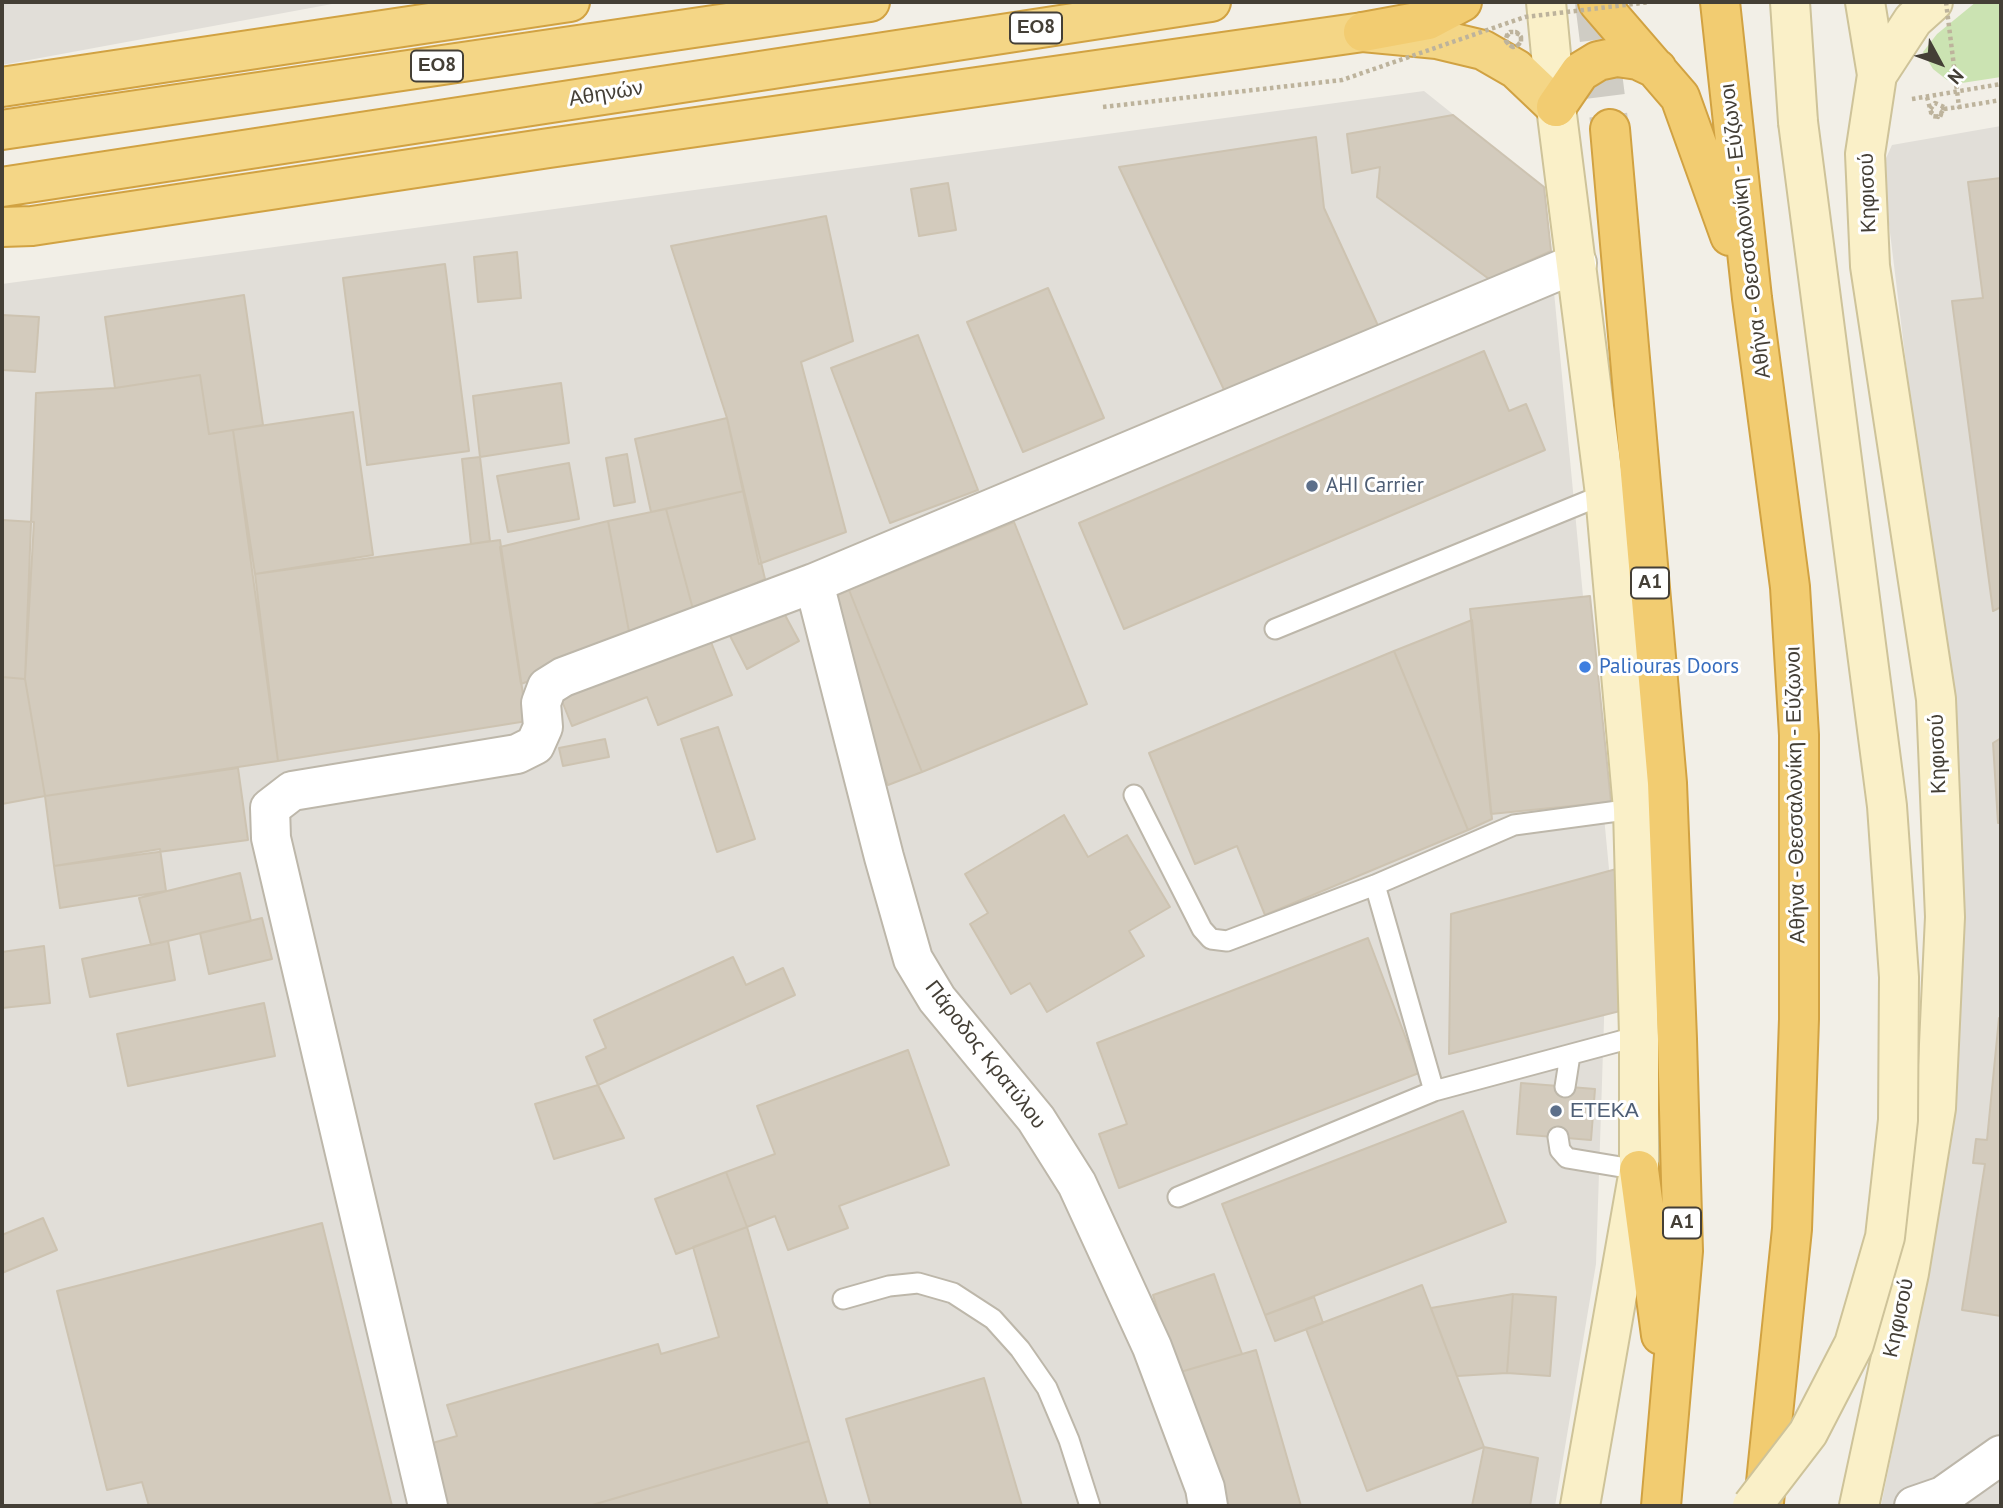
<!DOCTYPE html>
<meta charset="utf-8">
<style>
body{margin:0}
#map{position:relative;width:2003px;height:1508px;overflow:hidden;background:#f2efe7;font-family:"PT Sans",sans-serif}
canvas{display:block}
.frame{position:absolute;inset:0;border:4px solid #443f36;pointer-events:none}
.north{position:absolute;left:1905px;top:28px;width:70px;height:70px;-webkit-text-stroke:5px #fff;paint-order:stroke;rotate:131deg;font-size:19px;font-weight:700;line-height:28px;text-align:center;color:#443f36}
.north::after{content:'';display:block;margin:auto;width:24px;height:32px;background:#443f36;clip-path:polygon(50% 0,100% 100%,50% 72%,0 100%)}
</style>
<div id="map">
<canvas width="2003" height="1508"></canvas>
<div class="frame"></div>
<div class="north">N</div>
</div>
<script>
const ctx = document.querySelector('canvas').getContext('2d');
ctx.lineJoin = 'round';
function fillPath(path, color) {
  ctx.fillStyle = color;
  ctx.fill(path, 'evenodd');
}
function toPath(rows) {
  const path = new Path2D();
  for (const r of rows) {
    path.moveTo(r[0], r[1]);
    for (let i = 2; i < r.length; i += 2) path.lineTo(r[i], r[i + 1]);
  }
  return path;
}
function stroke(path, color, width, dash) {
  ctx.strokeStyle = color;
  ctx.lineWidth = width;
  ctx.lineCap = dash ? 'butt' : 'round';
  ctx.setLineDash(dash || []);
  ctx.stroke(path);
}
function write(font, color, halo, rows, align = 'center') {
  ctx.font = font + ' "PT Sans",sans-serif';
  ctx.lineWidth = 6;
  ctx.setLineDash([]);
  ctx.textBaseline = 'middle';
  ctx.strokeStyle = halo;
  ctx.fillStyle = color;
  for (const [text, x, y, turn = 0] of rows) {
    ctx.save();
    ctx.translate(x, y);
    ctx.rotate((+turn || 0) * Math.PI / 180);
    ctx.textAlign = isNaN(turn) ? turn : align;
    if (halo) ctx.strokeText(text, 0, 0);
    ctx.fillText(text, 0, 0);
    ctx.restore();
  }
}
fillPath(toPath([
 [2,2,343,2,2,65],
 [1424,91,1544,187,1609,869,1596,1264,1555,1506,2,1506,2,284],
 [2001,126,2001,1506,1881,1506,1918,1322,1958,789,1882,167,1892,145]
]), '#e1ded8');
fillPath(toPath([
 [1976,2,2001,2,2001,77,1962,83,1947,80,1933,69,1923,52,1937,34]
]), '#cbe3b2');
const building = toPath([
 [1453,115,1544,187,1551,251,1489,279,1377,197,1380,167,1352,173,1347,134,1453,115],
 [1316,137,1324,208,1380,330,1226,394,1119,167,1316,137],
 [2001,178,2001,607,1993,611,1952,301,1983,298,1968,182,2001,178],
 [948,183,956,230,919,236,911,189,948,183],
 [826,216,853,341,801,362,846,532,759,564,727,418,671,246,826,216],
 [517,252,521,298,478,302,474,257,517,252],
 [445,264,469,451,367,465,343,278,445,264],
 [1048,288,1104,418,1023,452,967,322,1048,288],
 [244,295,263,425,209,434,200,375,115,388,105,317,244,295],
 [2,315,39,317,35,372,2,370,2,315],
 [918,335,978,490,890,523,831,368,918,335],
 [1484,351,1509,411,1526,404,1545,450,1124,629,1079,523,1484,351],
 [200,375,209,434,233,430,278,761,45,796,25,679,36,393,115,388,200,375],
 [561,383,569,443,480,457,473,396,561,383],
 [353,412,373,555,255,574,233,430,353,412],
 [727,418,744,491,651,512,635,439,727,418],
 [627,454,635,502,614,506,606,458,627,454],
 [480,457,490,541,471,544,462,459,480,457],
 [569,463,579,519,508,532,497,476,569,463],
 [744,491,765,579,694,613,666,509,744,491],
 [666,509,694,613,631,642,608,521,666,509],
 [2,520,34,522,25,679,2,677,2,520],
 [608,521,631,642,521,684,500,547,608,521],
 [1014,522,1087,704,922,772,849,590,1014,522],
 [500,540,527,721,278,761,255,574,500,540],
 [849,590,922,772,888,785,852,707,831,598,849,590],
 [1590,596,1611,802,1491,814,1470,609,1590,596],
 [778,602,799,641,747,669,727,630,778,602],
 [1472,620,1492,819,1468,830,1394,651,1472,620],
 [707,632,732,695,658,725,647,697,572,726,558,691,707,632],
 [1394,651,1468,830,1265,915,1237,846,1195,864,1149,753,1394,651],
 [2,677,25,679,45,796,2,804,2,677],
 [718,727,755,839,717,852,681,739,718,727],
 [2001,738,2001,823,1998,823,1993,743,2001,738],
 [605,739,609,757,563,766,559,748,605,739],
 [238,768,248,840,54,866,45,796,238,768],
 [1064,815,1088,857,1127,835,1170,907,1129,931,1144,956,1047,1012,1030,983,1011,994,970,924,988,913,965,874,1064,815],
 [160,849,166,891,60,908,54,866,160,849],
 [1620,868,1624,1010,1449,1054,1451,914,1620,868],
 [240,873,251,921,151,945,139,898,240,873],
 [262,918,272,959,209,974,200,933,262,918],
 [1368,938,1419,1073,1119,1188,1099,1134,1127,1124,1097,1043,1368,938],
 [168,941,175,980,90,997,82,959,168,941],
 [44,946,50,1003,2,1008,2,952,44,946],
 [733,957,746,985,783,968,795,995,598,1085,586,1057,606,1048,594,1020,733,957],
 [264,1003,275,1056,128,1086,117,1034,264,1003],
 [1999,1018,2001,1018,2001,1316,1962,1310,1985,1164,1973,1163,1976,1139,1987,1140,1999,1018],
 [908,1050,949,1165,839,1206,848,1228,788,1250,775,1216,747,1227,726,1172,775,1154,757,1106,908,1050],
 [1521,1083,1595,1089,1591,1140,1517,1134,1521,1083],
 [598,1085,624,1138,554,1159,535,1104,598,1085],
 [1463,1111,1506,1222,1265,1315,1222,1204,1463,1111],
 [726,1172,747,1227,676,1254,655,1199,726,1172],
 [43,1218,57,1250,2,1273,2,1235,43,1218],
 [322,1223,392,1506,149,1506,142,1482,107,1490,57,1291,322,1223],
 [747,1227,809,1441,589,1506,447,1506,429,1444,457,1436,447,1405,658,1344,661,1354,719,1337,693,1247,747,1227],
 [1214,1274,1242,1354,1177,1373,1153,1295,1214,1274],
 [1422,1285,1484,1447,1367,1491,1306,1329,1422,1285],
 [1513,1294,1507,1373,1457,1376,1431,1308,1513,1294],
 [1513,1294,1556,1297,1550,1376,1507,1373,1513,1294],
 [1314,1297,1323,1323,1275,1341,1265,1315,1314,1297],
 [1256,1350,1301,1506,1216,1506,1177,1373,1256,1350],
 [984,1378,1022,1506,871,1506,846,1419,984,1378],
 [809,1441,828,1506,589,1506,809,1441],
 [1484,1447,1538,1458,1530,1506,1472,1506,1484,1447]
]);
fillPath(building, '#d3cbbd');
stroke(building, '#cdc3b1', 2);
stroke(toPath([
 [1594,2,1610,129]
]), '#cfccc4', 38, [38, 19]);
const service = toPath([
 [1275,629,1605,494],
 [1134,795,1202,929,1211,939,1227,941,1375,885,1514,825,1633,809],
 [1375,885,1434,1091],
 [1565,1087,1570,1055],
 [1558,1137,1560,1150,1567,1158,1639,1170],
 [1178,1197,1434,1091,1639,1036],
 [843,1299,889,1286,918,1283,953,1293,993,1319,1020,1349,1047,1388,1069,1440,1090,1506]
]);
const minor = toPath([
 [814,583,884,857,913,959,937,999,1036,1119,1077,1184,1152,1347,1205,1488,1208,1506],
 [428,1506,271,838,270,808,292,791,517,754,535,745,543,727,541,703,547,687,563,677,814,583,1577,263],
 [1914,1506,1943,1496,2001,1455]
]);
const secondary = toPath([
 [1546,2,1556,107,1605,494,1633,809,1639,1036,1639,1170,1580,1506],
 [1790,2,1798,122],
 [1877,75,1913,20,1933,2],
 [1859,1506,1909,1273,1936,1108,1945,917,1936,699,1870,266,1865,154,1877,75,1865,2]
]);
const trunk = toPath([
 [2,87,570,2],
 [2,130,870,2],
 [2,187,1211,2],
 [2,227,32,226,549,148,1363,32,1437,39,1483,50,1516,69,1556,107]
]);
const motorway = toPath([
 [1598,2,1680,97,1730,236],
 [1720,2,1752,298,1790,587,1799,735,1799,1019,1792,1229,1764,1502],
 [1363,32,1428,20,1462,2],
 [1556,107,1580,72,1598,61,1617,57,1638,60,1657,69],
 [1610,129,1667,783,1677,1039,1683,1251,1661,1506],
 [1639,1170,1661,1335]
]);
stroke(service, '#bdb7aa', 23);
stroke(minor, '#bdb7aa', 42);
stroke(secondary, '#cec399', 42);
stroke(trunk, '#d1a242', 42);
stroke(motorway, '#d1a242', 42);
stroke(toPath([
 [1927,97,1932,116,1940,117,1944,107],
 [1912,99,2001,84],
 [1944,109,1959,107]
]), '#bdb39c', 4.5, [3.5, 3.5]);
stroke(service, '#fff', 19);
stroke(minor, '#fff', 38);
stroke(secondary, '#faf0c8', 38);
stroke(trunk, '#f4d686', 38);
stroke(motorway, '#f2cc71', 38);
const secondaryBridge = toPath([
 [1752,1506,1808,1433,1854,1344,1885,1237,1898,1120,1899,977,1887,806,1798,122]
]);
stroke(secondaryBridge, '#cec399', 42, []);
stroke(toPath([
 [1946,2,1959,107,2001,100],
 [1509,34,1506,37,1506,41,1508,44,1511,46,1515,47,1518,45,1521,42,1521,39,1520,35,1514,32,1510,32,1507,35,1506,39,1507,42,1509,45,1513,47,1517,46,1519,44,1521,41,1521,37,1519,34,1516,32,1512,32],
 [1103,107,1342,80,1525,17,1650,2],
 [1944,107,1935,103,1929,111,1938,117,1944,109]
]), '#bdb39c', 4.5, [3.5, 3.5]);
stroke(secondaryBridge, '#faf0c8', 38);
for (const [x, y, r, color] of [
 [1312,486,7,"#5c6f8a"],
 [1585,667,7,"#3f7fe0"],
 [1556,1111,7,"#5c6f8a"]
]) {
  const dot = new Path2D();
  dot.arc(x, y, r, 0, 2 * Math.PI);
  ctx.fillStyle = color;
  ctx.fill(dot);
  stroke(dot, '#fff', 2.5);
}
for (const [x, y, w] of [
 [1036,28,52],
 [437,66,52],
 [1650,583,38],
 [1682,1223,38]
]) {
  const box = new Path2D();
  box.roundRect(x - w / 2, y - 15.5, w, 31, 5);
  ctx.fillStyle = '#fff';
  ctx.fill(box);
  stroke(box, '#443f36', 2);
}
write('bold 19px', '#443f36', null, [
 ["ΕΟ8",1036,28],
 ["ΕΟ8",437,66],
 ["Α1",1650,583],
 ["Α1",1682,1223]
]);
write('21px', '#443f36', '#fff', [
 ["Αθηνών",606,94,-9],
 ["Κηφισού",1868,193,-92],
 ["Αθήνα - Θεσσαλονίκη - Εύζωνοι",1746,231,-97],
 ["Κηφισού",1938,754,-92],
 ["Αθήνα - Θεσσαλονίκη - Εύζωνοι",1796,795,-91],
 ["Πάροδος Κρατύλου",985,1055,52],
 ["Κηφισού",1899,1318,-78]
]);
write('21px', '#4e5e75', '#fff', [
 ["AHI Carrier",1326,486],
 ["ΕΤΕΚΑ",1570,1111]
], 'left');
write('21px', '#366cbe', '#fff', [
 ["Paliouras Doors",1599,667]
], 'left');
</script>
